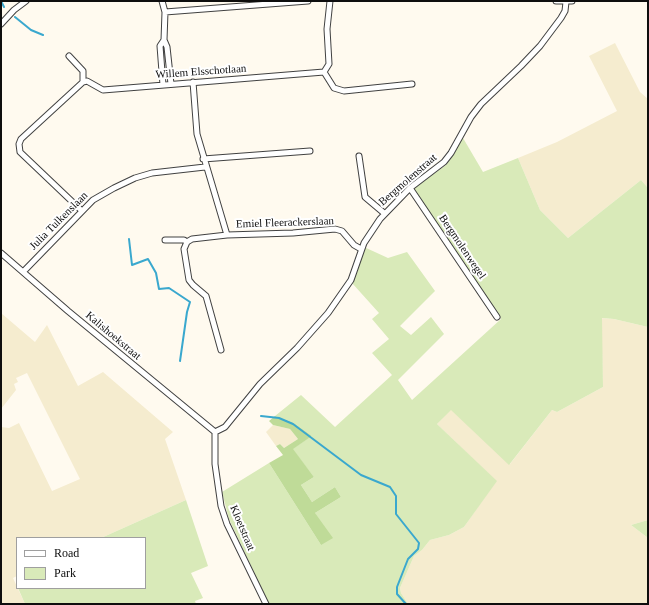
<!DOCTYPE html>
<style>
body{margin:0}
#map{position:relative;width:649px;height:605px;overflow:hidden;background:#fffaef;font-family:Georgia,serif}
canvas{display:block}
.frame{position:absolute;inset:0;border:2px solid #0e0e0e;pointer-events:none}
.legend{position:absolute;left:16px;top:537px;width:130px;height:52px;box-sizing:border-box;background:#fff;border:1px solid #9f9f9f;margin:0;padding:5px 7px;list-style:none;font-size:12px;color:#0e0e0e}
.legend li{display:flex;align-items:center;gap:8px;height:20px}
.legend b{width:20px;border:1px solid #9f9f9f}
</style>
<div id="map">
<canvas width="649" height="605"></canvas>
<div class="frame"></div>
<ul class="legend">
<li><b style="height:5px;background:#fff"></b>Road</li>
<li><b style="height:11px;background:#d9eab9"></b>Park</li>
</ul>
</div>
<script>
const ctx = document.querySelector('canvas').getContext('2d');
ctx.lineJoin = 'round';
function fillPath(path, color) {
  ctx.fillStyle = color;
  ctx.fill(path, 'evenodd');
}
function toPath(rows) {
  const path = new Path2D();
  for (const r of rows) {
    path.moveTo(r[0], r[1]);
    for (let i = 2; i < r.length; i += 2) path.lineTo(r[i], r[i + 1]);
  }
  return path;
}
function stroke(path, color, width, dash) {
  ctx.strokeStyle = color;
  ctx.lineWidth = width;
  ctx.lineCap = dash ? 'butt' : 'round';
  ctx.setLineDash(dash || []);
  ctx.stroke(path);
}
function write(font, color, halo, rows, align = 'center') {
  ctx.font = font + ' Georgia,serif';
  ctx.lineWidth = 4;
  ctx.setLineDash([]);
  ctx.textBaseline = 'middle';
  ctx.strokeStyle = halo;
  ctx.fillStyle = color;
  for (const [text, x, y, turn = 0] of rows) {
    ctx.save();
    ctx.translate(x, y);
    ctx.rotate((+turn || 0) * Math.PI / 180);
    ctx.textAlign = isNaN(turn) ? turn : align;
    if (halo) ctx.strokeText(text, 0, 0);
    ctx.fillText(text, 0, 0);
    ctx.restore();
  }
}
fillPath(toPath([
 [615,43,640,92,648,99,648,188,641,180,568,238,540,210,518,158,557,142,617,111,589,56],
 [1,313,35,342,47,325,78,386,103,372,173,432,165,439,186,500,101,538,17,538,17,576,13,578,25,604,1,604,1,427,9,428,19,423,52,491,80,479,27,373,16,378,18,382,14,384,16,390,1,409],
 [601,318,614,319,648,327,648,520,631,525,648,538,648,604,408,604,401,593,400,588,414,556,422,550,430,540,449,535,464,527,496,481,437,424,451,409,510,464,552,410,557,412,603,387],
 [273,425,290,429,298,439,284,448,280,444,276,446,266,432]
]), '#f5eccf');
fillPath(toPath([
 [463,138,483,172,518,158,540,210,568,238,641,180,648,188,648,327,614,319,602,318,603,387,557,412,552,410,509,465,451,410,437,424,497,481,464,527,449,535,430,540,422,550,414,556,400,588,401,593,408,604,269,604,229,519,222,492,269,463,321,545,315,513,341,497,335,487,312,502,301,485,314,477,292,449,312,436,294,423,275,416,301,395,335,427,392,375,372,353,389,339,372,319,379,313,352,283,364,247,388,258,407,252,435,291,400,326,411,335,431,317,444,334,398,380,412,400,501,319,413,189,446,165],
 [186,500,208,566,191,573,203,598,195,601,196,604,25,604,18,588,145,588,145,538,101,538],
 [648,520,648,538,631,525]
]), '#d9eab9');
fillPath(toPath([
 [275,416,294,423,312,436,293,449,314,477,301,485,312,502,335,487,341,497,315,513,333,538,321,545,269,463,283,455,276,446,280,444,284,448,298,439,290,429,273,425,269,421]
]), '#bfdb98');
stroke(toPath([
 [1,1,4,7],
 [15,17,31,30,43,35],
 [129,239,132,265,148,259,156,273,159,289,169,288,190,302,187,312,180,361],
 [261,416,279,418,293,424,361,475,390,487,396,496,396,514,419,543,418,549,408,559,397,587,397,594,406,604]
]), '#3aa8ce', 2);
const street = toPath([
 [162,1,165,12,164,40,160,46,163,85],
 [330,1,327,29,329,64,324,72,334,88,344,91,412,84],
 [556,1,572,1],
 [165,12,308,1],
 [1,24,14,10,26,1],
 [164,40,167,47,171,84],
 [69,56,83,71,83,82],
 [193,82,197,134,227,235],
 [359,156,365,197,384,213],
 [203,159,310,151],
 [410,188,497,317],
 [82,211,20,152,19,144,21,139,83,82,87,81,103,90,324,72],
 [165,240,184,240,187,242,192,239,227,235,293,233,335,229,342,231,354,245,361,249],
 [187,242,184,249,189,280,193,285,206,296,221,350],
 [1,253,68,311,215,432],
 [23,272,93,200,114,188,135,178,152,173,205,167],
 [215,432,225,427,260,384,297,348,328,313,351,280,364,243,380,219,410,188,444,162,451,153,471,117,481,104,521,66,540,46,561,18,565,11,566,2],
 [215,432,215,464,221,506,227,524,266,604]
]);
stroke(street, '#414141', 7);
stroke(street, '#fff', 5);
write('11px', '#0e0e0e', '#fff', [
 ["Willem Elsschotlaan",201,72,-4],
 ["Bergmolenstraat",408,180,-41],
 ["Julia Tulkenslaan",59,221,-45],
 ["Emiel Fleerackerslaan",285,223,-2],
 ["Bergmolenwegel",462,247,56],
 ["Kalishoekstraat",113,336,40],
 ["Kloetstraat",242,528,67]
]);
</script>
